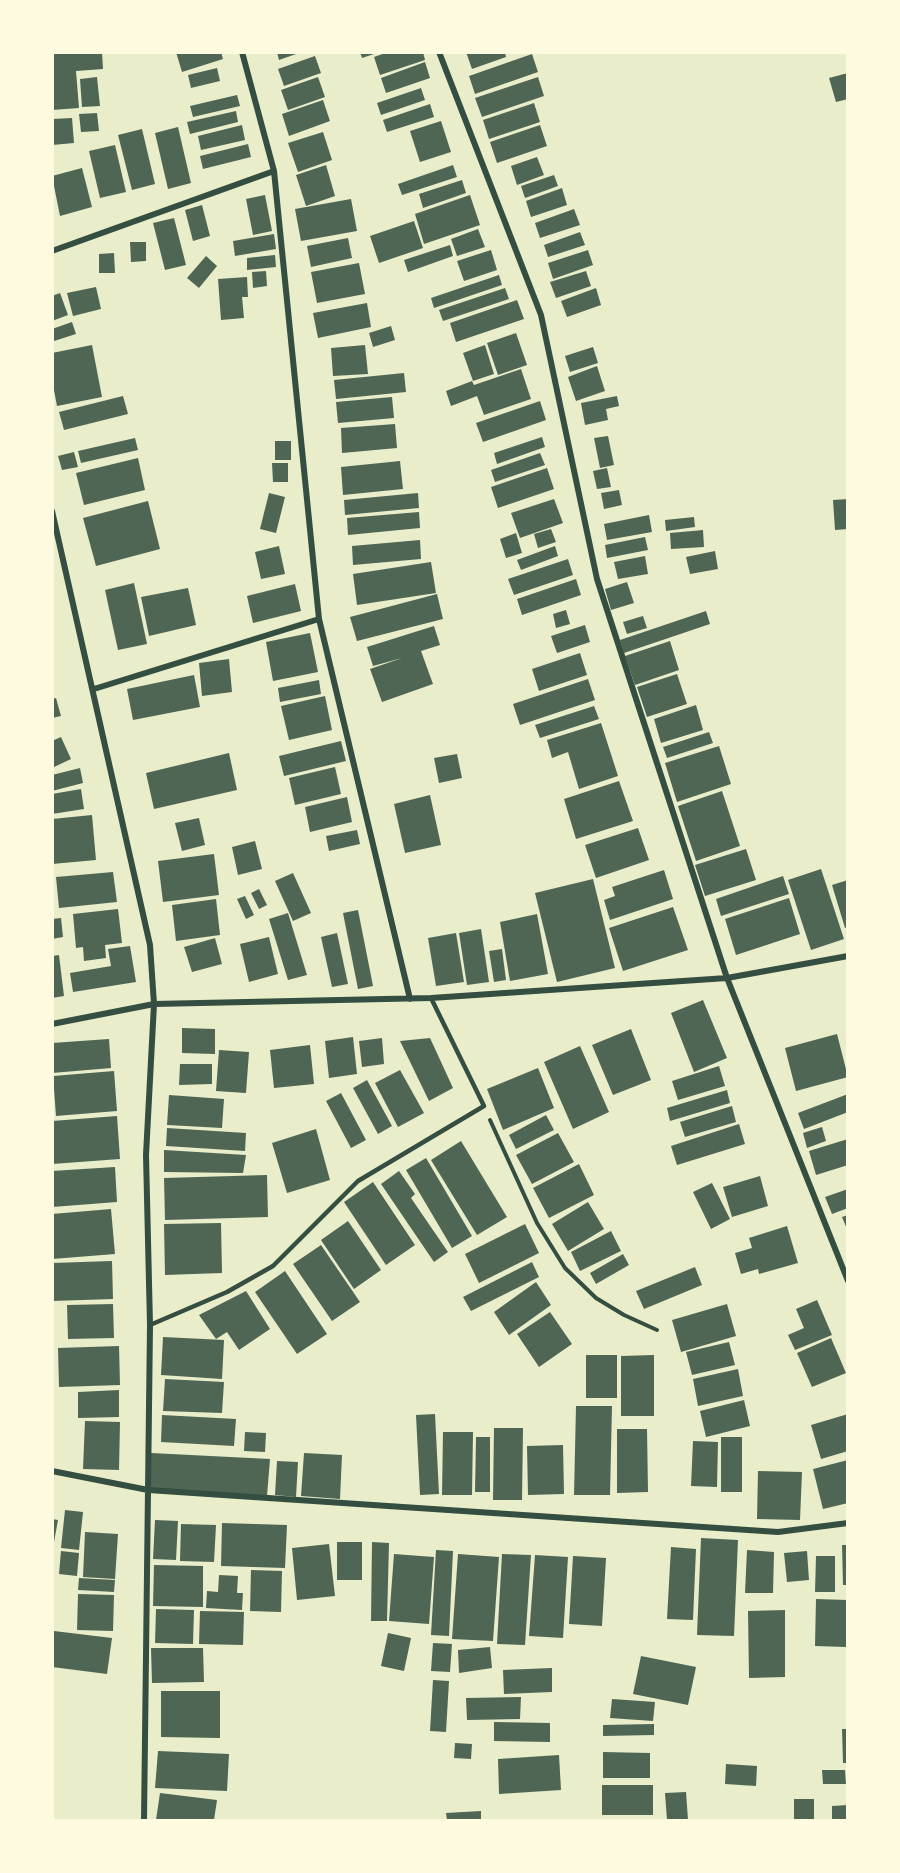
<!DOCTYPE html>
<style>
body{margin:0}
#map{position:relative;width:900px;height:1873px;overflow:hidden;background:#e9edc9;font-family:Roboto,sans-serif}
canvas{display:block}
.frame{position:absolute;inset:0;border:54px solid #fefae0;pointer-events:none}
</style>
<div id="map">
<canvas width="900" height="1873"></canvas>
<div class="frame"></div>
</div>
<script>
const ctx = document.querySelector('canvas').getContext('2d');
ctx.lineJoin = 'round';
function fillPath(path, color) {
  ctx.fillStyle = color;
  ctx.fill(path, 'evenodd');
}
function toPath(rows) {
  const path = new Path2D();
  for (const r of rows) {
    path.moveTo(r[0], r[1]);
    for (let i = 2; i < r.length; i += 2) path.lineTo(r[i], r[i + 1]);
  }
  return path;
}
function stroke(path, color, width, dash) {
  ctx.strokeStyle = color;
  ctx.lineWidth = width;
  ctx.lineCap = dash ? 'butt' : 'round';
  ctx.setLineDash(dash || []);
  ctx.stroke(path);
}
fillPath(toPath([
 [102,52,103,69,76,71,79,108,52,110,52,54],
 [176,52,221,52,223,59,182,72],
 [277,52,299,52,299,53,279,60],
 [360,52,376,52,377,53,362,58],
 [388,52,423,52,425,60,380,75,374,57],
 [466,52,505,52,506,57,472,69],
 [532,54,538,72,475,94,469,76],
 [315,56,321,73,284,86,278,69],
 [425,62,430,78,386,93,381,78],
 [217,68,220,81,191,88,188,75],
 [848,73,848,99,836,102,829,78],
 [97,77,100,106,82,107,80,79],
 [318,77,325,97,288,110,281,90],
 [538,77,544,96,482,117,475,98],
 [421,88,425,100,381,115,377,103],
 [237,95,240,106,193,117,190,106],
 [323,100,330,121,289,136,282,114],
 [534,103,540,122,489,139,483,120],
 [430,104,434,117,387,132,383,120],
 [236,111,238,122,190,134,187,122],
 [97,113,99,131,81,132,79,114],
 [72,118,74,143,52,145,52,119],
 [441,121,451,152,420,162,410,131],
 [242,125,245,140,201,150,198,136],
 [540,125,547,146,497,163,490,142],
 [178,127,191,183,168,189,155,133],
 [142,129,155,184,132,190,118,135],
 [323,132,332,160,298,172,288,143],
 [248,144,251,157,203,169,200,156],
 [115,145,126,192,100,198,89,151],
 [537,157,544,175,517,185,511,166],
 [326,165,335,196,306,206,296,175],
 [453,165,457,177,402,195,398,184],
 [82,168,92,207,60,216,52,176],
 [554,175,558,186,525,198,521,186],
 [462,180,466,193,423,208,419,194],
 [562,188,567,205,531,217,526,201],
 [265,195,272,231,253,235,246,199],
 [470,195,480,225,424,244,415,214],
 [351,199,357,231,301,241,295,209],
 [202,205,210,236,193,241,185,210],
 [574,209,580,225,540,238,535,223],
 [174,218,186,265,165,270,153,223],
 [414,221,423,248,379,263,370,236],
 [478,229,485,247,457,256,451,239],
 [580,232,585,245,548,257,544,245],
 [274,234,276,249,235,256,233,241],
 [348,238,352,258,311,267,307,246],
 [130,242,146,242,146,261,131,262],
 [450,245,453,256,408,272,404,260],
 [491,250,497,270,464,281,457,261],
 [588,250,593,265,553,279,548,263],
 [114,253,115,273,99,273,99,254],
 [275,255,276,267,247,270,247,258],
 [206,256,217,266,199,288,187,278],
 [359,263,365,294,317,303,311,272],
 [266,271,267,286,253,288,252,272],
 [586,271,591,286,556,298,550,282],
 [499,275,502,285,434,308,431,298],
 [247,277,248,297,242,297,244,318,221,320,218,279],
 [96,287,101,309,73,316,67,293],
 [505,288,509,299,443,321,439,310],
 [596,288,601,305,567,317,561,301],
 [60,293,68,315,52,321,52,296],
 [517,300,524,319,456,342,450,323],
 [367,303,371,327,318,338,313,313],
 [72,322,76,334,54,341,52,329],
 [391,326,395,340,373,347,369,333],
 [516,333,527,365,498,375,487,343],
 [92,345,102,397,57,406,52,380,52,353],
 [365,345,368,374,333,376,331,348],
 [485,345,494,374,473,381,463,353],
 [593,347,598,363,570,372,565,356],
 [597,366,605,391,576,401,568,377],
 [521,369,531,399,484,415,477,396,451,406,446,391,472,381,474,385],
 [404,373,406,392,336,399,334,380],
 [123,396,128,414,64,430,59,412],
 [617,396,619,406,606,409,608,420,585,425,581,403],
 [392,397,394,418,338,423,336,402],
 [540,401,546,420,483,442,476,423],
 [395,424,397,448,342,453,341,428],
 [608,436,614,465,600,468,594,438],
 [542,437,545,447,497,464,494,453],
 [135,438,138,450,81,463,78,451],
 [275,441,291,441,291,460,275,460],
 [74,452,78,467,62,470,58,456],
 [540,453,545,465,495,482,491,470],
 [138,458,145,490,84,505,76,473],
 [400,461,403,489,343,495,341,467],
 [272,463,288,463,288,482,273,482],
 [547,468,554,489,498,508,491,487],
 [607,468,611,487,597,489,593,471],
 [619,490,622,505,604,509,601,493],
 [269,493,285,497,276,533,260,529],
 [418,493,419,508,345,515,344,500],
 [554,499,563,523,520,538,511,513],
 [848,499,848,529,835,530,833,500],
 [148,501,160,549,96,566,83,518],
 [419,512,420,528,348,535,347,518],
 [649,515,652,532,607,540,604,524],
 [694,517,695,527,666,531,665,520],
 [551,529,556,542,538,548,534,534],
 [703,530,704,547,671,549,670,533],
 [516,533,522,553,506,558,500,539],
 [645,537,648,550,607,558,605,545],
 [420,540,421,559,353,565,352,546],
 [279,546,285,574,261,579,255,552],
 [555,546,558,556,521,570,517,560],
 [715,551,718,569,690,574,686,557],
 [645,556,648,574,618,579,614,562],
 [568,559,573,575,514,595,508,579],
 [431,562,436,593,357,605,353,574],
 [576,579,581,595,522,615,517,599],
 [627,582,634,603,611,610,605,589],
 [134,583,147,644,118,650,105,590],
 [295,584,301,611,253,623,247,596],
 [188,588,196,625,149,636,141,597],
 [437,594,443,619,357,641,350,617],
 [566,610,570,624,556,628,553,614],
 [706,611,710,624,624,653,620,640],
 [643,616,647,628,627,634,623,622],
 [585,625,590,642,557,653,551,636],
 [434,626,440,645,421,651,433,684,382,702,370,669,402,658,373,666,367,647],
 [310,633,318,672,273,681,266,642],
 [670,641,679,670,635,685,625,656],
 [580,653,587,675,539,691,532,669],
 [229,659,232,692,202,696,199,663],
 [677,674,687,704,647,717,637,687],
 [194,675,200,707,133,720,127,689],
 [588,679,595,700,520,725,513,704],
 [319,680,321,694,280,702,278,688],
 [325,696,332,730,289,740,281,706],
 [56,698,61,716,52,718,52,699],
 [696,705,703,730,661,743,654,719],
 [594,706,599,719,540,738,535,725],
 [601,723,618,776,579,789,568,752,552,758,547,740],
 [709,732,713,743,667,758,663,747],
 [61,737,71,759,52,768,52,741],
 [341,741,346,761,284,776,279,756],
 [719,746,731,784,677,802,665,763],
 [229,753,237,790,154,809,146,773],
 [457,754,462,778,439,783,434,758],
 [335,767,341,794,295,805,289,778],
 [80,768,83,783,52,791,52,775],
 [619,781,633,821,576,839,564,799],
 [81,789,84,809,52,814,52,794],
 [722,791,740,846,696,861,678,806],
 [430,795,441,845,405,853,394,804],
 [347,797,352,822,310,832,305,807],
 [92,815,96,860,52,864,52,819],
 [199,818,205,845,182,851,175,823],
 [638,828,649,860,596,878,585,845],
 [357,830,360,844,329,851,326,836],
 [255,841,262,869,238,875,232,847],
 [746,849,756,880,705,896,695,865],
 [214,854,219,895,163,902,158,861],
 [821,869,844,939,811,950,788,880],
 [664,870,673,899,610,920,604,900,615,896,612,887],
 [113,872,117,902,59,908,56,877],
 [293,873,311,913,293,921,275,881],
 [783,876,789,894,721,916,716,899],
 [593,879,615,968,557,982,535,893],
 [848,880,848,927,845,928,832,885],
 [259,889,267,905,259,909,251,893],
 [245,896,254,915,246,919,237,899],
 [789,898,800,934,736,955,725,919],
 [216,899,220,935,176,941,172,905],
 [673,907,688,950,623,971,609,928],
 [118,909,122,943,105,945,106,958,84,961,83,947,76,948,73,914],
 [358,910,373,986,358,989,343,913],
 [288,913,307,975,288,980,269,919],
 [537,914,548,974,510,981,500,922],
 [61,918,63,937,52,939,52,919],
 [481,929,489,982,467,985,459,933],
 [337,933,348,984,332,987,321,937],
 [456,933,464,982,436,986,428,938],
 [269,937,278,974,249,982,240,944],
 [215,938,222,964,192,972,184,947],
 [130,946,136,982,73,992,70,973,111,966,108,949],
 [502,949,506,980,494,982,489,951],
 [59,955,64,996,52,998,52,956],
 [703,1000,727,1058,694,1072,671,1013],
 [182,1028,215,1029,215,1054,182,1053],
 [631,1029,651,1080,613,1095,592,1045],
 [837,1034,848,1077,796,1091,785,1048],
 [353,1037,357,1074,329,1078,325,1041],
 [382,1038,384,1064,362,1067,359,1041],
 [430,1038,453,1088,429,1101,400,1041],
 [109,1039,111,1068,52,1073,52,1043],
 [310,1045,314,1084,274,1088,270,1050],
 [580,1046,609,1112,573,1129,544,1062],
 [219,1050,249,1052,246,1093,216,1091],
 [180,1064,212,1064,212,1084,179,1085],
 [719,1066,725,1086,678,1100,672,1081],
 [538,1068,554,1108,503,1130,487,1089],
 [400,1070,424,1113,398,1127,375,1083],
 [114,1071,117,1111,56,1116,53,1076],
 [367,1080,392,1126,378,1134,353,1088],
 [727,1090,730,1103,670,1121,667,1108],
 [341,1093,366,1140,351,1148,326,1101],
 [848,1094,848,1112,804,1129,798,1113],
 [169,1095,224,1099,222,1128,167,1125],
 [732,1106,736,1122,685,1137,680,1122],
 [546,1115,554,1130,516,1149,509,1135],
 [117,1116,120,1159,52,1164,52,1121],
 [739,1124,745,1144,677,1165,671,1146],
 [822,1127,826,1141,807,1148,803,1133],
 [167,1128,246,1133,245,1151,166,1146],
 [316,1129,330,1180,287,1193,272,1143],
 [558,1133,574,1162,532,1184,516,1155],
 [848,1139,848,1165,816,1175,809,1151],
 [461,1141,507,1217,477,1235,431,1160],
 [164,1150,246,1155,243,1173,164,1172],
 [426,1158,472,1236,452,1248,406,1170],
 [579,1164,594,1195,549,1218,533,1188],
 [115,1167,117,1202,52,1207,52,1171],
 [399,1171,415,1194,411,1198,448,1252,434,1262,381,1184],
 [267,1175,268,1217,165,1220,164,1178],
 [760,1176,768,1206,732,1217,723,1187],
 [373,1182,415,1245,386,1265,344,1202],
 [712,1183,730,1219,711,1229,693,1192],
 [848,1189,848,1208,832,1214,825,1197],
 [588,1202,604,1229,568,1251,552,1224],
 [111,1209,115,1254,52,1259,52,1214],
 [848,1215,848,1229,847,1229,842,1217],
 [348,1221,381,1270,354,1289,321,1240],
 [221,1223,222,1273,165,1275,164,1224],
 [525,1224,539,1253,479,1283,465,1254],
 [787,1226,798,1263,759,1274,758,1269,741,1274,735,1253,752,1248,749,1238],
 [611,1231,621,1251,580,1271,571,1252],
 [321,1245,360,1302,332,1321,293,1264],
 [623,1254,629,1265,596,1284,590,1273],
 [112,1261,113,1299,52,1301,52,1263],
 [532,1262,539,1277,471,1311,463,1297],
 [695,1267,702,1285,644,1309,636,1291],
 [285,1271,327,1334,297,1354,255,1292],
 [536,1282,551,1305,509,1335,494,1312],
 [246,1291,270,1329,239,1350,227,1332,216,1339,199,1315],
 [817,1300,832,1335,795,1350,788,1335,804,1328,796,1309],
 [113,1304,114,1338,68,1339,67,1305],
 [727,1304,736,1336,681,1352,672,1320],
 [550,1312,572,1344,539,1367,517,1334],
 [163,1337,224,1340,222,1379,161,1375],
 [831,1338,846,1373,812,1387,797,1353],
 [729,1342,735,1365,692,1375,686,1352],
 [119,1346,120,1385,59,1387,58,1348],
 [586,1355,617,1355,617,1398,586,1398],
 [654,1355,654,1416,621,1416,621,1356],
 [738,1369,743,1396,698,1406,693,1379],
 [165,1379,224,1382,222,1413,163,1411],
 [119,1390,119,1417,78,1418,78,1392],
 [744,1400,750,1426,706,1437,700,1411],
 [576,1406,612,1406,610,1495,574,1495],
 [435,1414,439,1494,420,1495,416,1415],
 [848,1414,848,1451,821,1459,811,1425],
 [162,1415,236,1419,234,1446,161,1442],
 [85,1421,120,1422,119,1470,83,1469],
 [494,1428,523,1428,522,1500,493,1500],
 [617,1429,647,1429,648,1492,617,1493],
 [245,1432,266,1433,265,1452,244,1451],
 [443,1432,473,1432,472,1495,442,1495],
 [476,1437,490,1437,490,1492,475,1492],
 [721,1437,742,1437,742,1492,721,1492],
 [693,1441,718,1442,717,1487,691,1486],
 [563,1445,564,1494,528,1495,527,1446],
 [151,1453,270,1459,267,1496,149,1490],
 [304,1453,342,1455,340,1499,301,1496],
 [848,1460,848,1503,823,1509,813,1469],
 [277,1461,298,1462,296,1497,275,1495],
 [758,1471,802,1472,800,1520,757,1519],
 [65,1510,83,1512,79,1550,61,1548],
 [52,1519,58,1520,54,1542,52,1542],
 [155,1520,178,1521,176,1560,153,1559],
 [222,1523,287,1525,285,1568,221,1566],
 [181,1524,216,1525,214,1562,180,1561],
 [85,1532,118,1534,115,1579,83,1577],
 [701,1538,738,1540,734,1636,697,1635],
 [337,1542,362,1542,362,1580,337,1580],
 [372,1542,389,1543,387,1621,371,1621],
 [329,1544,335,1596,297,1600,292,1548],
 [842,1545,848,1545,848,1585,843,1585],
 [671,1547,696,1549,693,1620,667,1619],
 [436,1550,453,1551,449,1636,431,1635],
 [747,1550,774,1552,773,1593,745,1593],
 [61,1551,79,1553,77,1576,59,1574],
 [807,1551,809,1580,787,1582,784,1553],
 [394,1554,434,1557,429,1624,389,1621],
 [458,1554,499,1557,493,1641,452,1639],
 [502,1554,531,1555,525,1645,497,1644],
 [535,1555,568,1557,563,1638,529,1636],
 [573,1556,606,1558,602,1626,569,1624],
 [816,1556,835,1556,835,1592,815,1592],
 [154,1565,203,1566,203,1607,153,1606],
 [251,1570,282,1571,281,1612,250,1611],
 [219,1575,238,1576,237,1593,243,1593,242,1610,206,1608,207,1591,218,1592],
 [79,1578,115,1580,114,1592,78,1590],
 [78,1594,114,1595,113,1631,77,1630],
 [816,1599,847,1600,846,1647,815,1646],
 [156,1609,194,1610,193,1644,155,1643],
 [785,1610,785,1677,749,1678,748,1611],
 [200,1611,244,1612,243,1645,199,1644],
 [54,1631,112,1638,107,1674,52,1667],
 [388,1633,411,1638,404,1671,381,1666],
 [433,1643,452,1644,450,1672,431,1671],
 [490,1647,492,1668,459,1673,458,1650],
 [151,1648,203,1648,204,1682,152,1683],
 [641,1656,696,1667,688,1705,633,1694],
 [552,1668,552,1692,504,1694,503,1670],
 [433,1680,449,1681,446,1732,430,1731],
 [161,1691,220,1691,220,1738,161,1737],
 [521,1697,520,1719,467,1720,466,1698],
 [612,1699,655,1702,653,1721,610,1718],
 [494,1722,550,1723,550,1742,494,1741],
 [654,1724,654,1735,603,1736,603,1725],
 [842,1729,848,1729,848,1763,843,1763],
 [455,1743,472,1744,471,1759,454,1758],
 [158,1751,229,1754,227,1791,155,1788],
 [603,1752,650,1753,650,1778,603,1778],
 [559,1755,561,1790,499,1794,498,1759],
 [726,1764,757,1766,756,1786,725,1784],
 [822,1770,845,1770,846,1784,823,1784],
 [602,1785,653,1785,653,1815,602,1815],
 [686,1792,688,1820,667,1820,665,1793],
 [160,1793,217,1800,214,1820,156,1820],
 [794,1799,814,1799,814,1819,794,1819],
 [848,1805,848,1820,832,1820,832,1806],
 [481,1811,481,1820,447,1820,446,1813]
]), '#4f6655');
stroke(toPath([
 [490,1120,537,1223,565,1268,596,1298,624,1315,657,1330]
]), '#344e41', 4);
stroke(toPath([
 [150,1325,227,1292,273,1266,358,1181,484,1106,431,998]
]), '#344e41', 4.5);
stroke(toPath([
 [242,52,274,171,319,619,410,999],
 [439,52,541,315,597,579,727,978,848,1281],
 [52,251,274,171],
 [52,511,150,945,154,1004,146,1155,150,1325,144,1820],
 [94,689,319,619],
 [52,1024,154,1004,431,998,727,978,848,956],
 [52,1471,148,1490,778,1532,848,1523]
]), '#344e41', 6);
</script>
